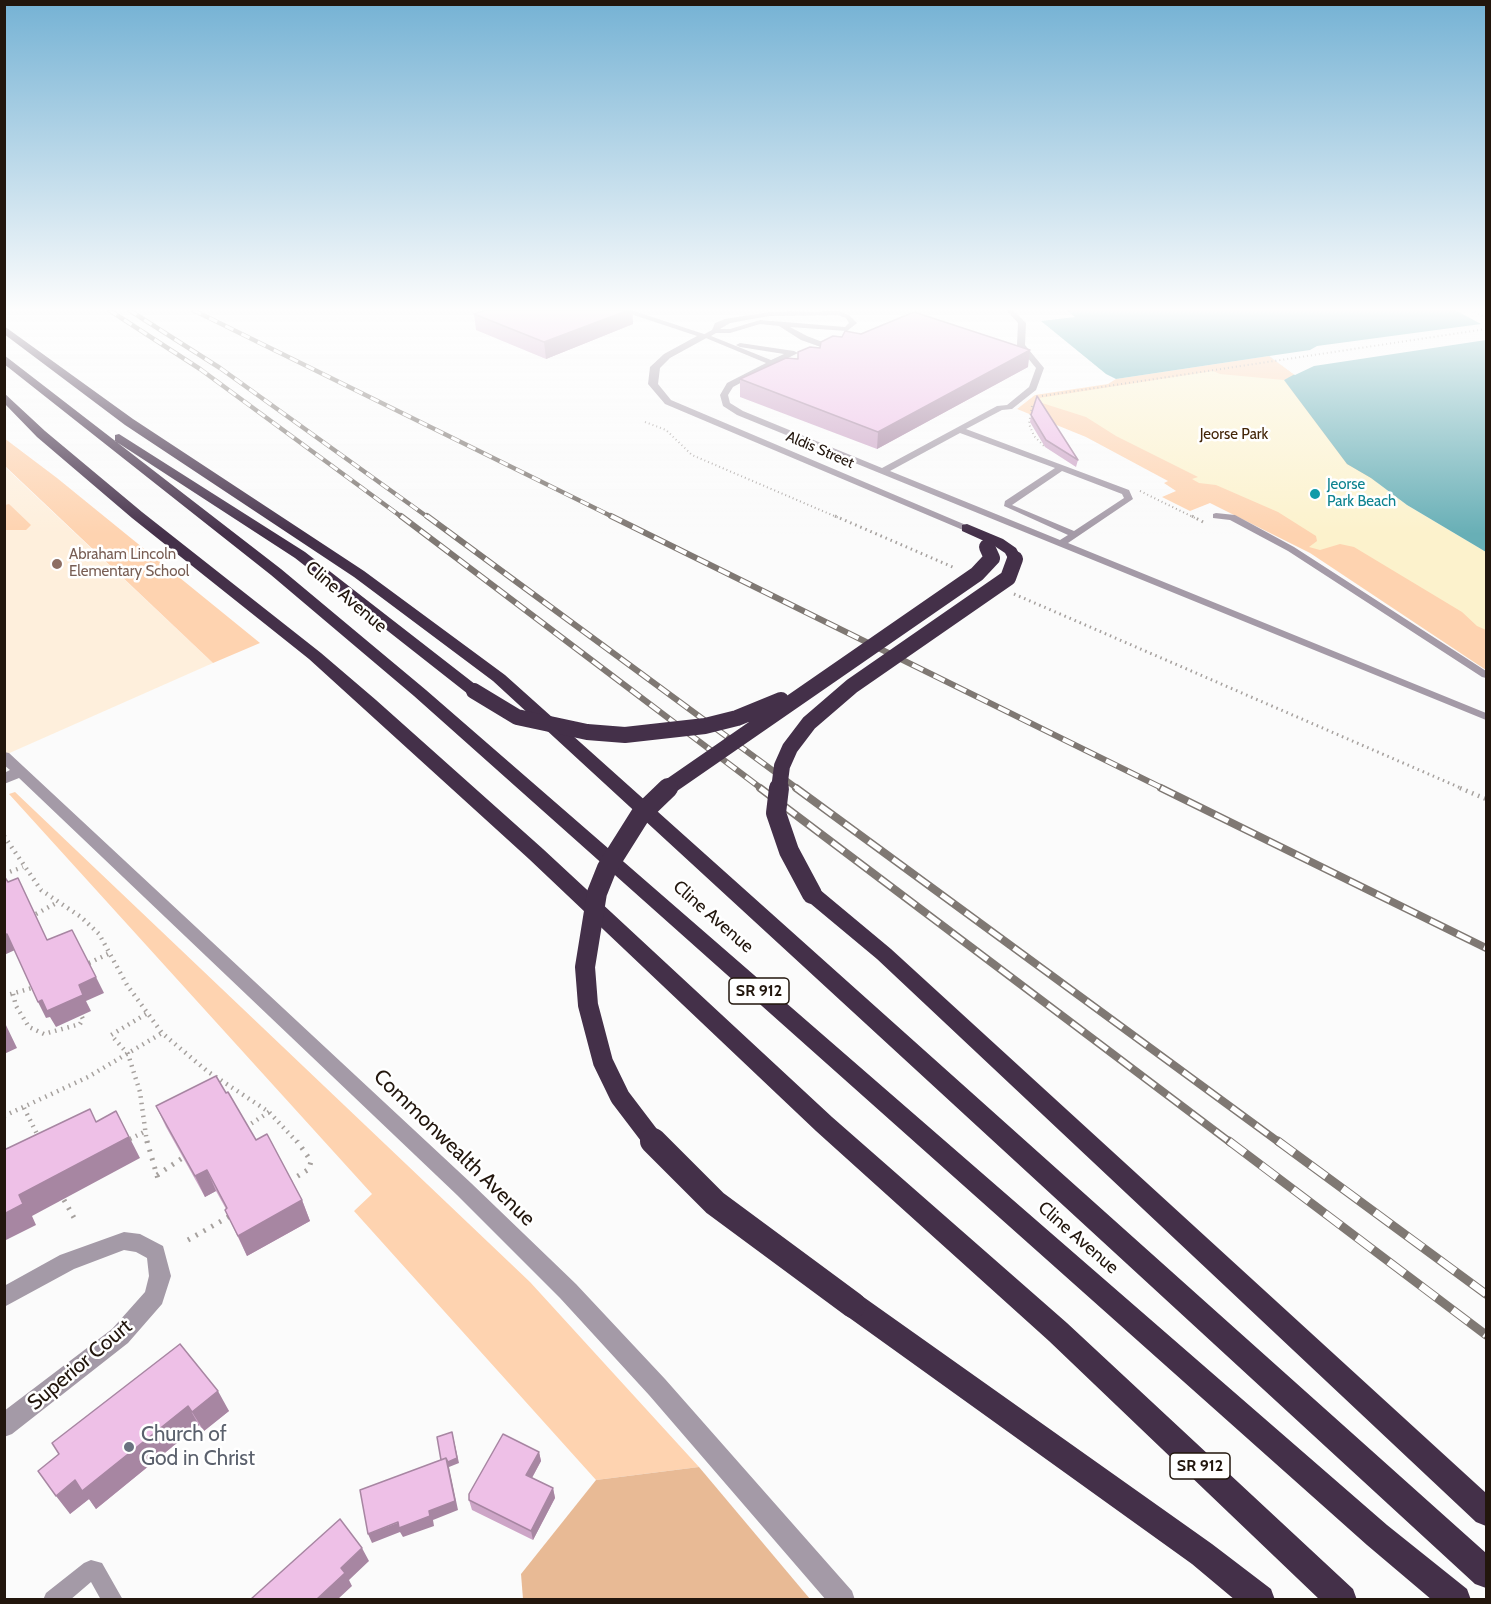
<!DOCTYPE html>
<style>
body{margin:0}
#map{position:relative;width:1491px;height:1604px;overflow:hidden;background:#fbfbfb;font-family:Cabin,sans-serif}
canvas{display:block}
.frame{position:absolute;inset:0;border:6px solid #22160d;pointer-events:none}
</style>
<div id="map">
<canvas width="1491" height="1604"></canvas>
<div class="frame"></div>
</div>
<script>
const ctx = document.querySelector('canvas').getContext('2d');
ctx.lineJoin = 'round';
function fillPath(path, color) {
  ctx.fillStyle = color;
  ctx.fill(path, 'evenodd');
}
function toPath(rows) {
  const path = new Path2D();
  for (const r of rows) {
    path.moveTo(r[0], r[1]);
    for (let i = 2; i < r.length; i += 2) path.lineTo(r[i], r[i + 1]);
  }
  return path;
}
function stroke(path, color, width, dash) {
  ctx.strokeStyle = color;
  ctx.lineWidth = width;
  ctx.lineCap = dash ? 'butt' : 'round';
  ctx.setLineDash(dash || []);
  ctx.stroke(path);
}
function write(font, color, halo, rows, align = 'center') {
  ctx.font = font + ' Cabin,sans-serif';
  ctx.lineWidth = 5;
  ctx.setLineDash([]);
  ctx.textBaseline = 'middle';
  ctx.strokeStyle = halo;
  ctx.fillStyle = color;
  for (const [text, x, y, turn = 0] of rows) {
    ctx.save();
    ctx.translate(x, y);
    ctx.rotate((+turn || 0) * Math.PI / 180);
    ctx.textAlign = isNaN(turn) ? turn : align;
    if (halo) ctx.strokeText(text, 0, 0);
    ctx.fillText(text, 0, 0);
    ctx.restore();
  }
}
fillPath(toPath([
 [4,466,213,663,5,755,4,755]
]), '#feefdc');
fillPath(toPath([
 [1269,356,1295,375,1284,380,1486,603,1486,670,1310,553,1210,503,1190,511,1162,497,1176,491,1164,483,1168,481,1086,437,1017,409,1035,395,1108,384,1116,379],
 [4,438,57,478,260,643,213,663,5,466],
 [9,504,31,525,26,530,5,530,5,505],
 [15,792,530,1282,699,1467,596,1480,354,1211,372,1194,9,794]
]), '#fed3b0');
fillPath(toPath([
 [699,1467,810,1599,523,1599,521,1574,596,1480]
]), '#e8ba95');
fillPath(toPath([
 [1213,371,1220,374,1284,380,1347,464,1371,478,1407,505,1486,552,1486,630,1477,626,1462,612,1354,547,1340,544,1320,550,1309,547,1317,541,1316,536,1278,512,1216,485,1199,483,1192,479,1198,477,1116,436,1086,417,1042,403,1039,398]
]), '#fcf2cc');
fillPath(toPath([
 [1066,310,1486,310,1486,552,1407,505,1371,478,1347,464,1284,380,1295,374,1269,356,1116,379,1106,374,1041,321,1075,317]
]), '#68afb6');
fillPath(toPath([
 [1455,310,1486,310,1486,340,1314,366,1295,375,1269,356,1310,350,1317,346,1481,324]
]), '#fbfbfb');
stroke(toPath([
 [1471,310,1486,318],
 [1042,396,1486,329],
 [1032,406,1029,424,1034,436,1044,446],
 [645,422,666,430,692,455,839,518],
 [1140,491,1195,518]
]), '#a6a19e', 2, [1, 3]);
stroke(toPath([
 [835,516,955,568],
 [1192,516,1205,523],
 [1014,594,1463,789]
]), '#a6a19e', 3, [1.5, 4]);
stroke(toPath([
 [1460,788,1486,799],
 [4,836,41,890,81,917,99,934,127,985,162,1033,207,1071,269,1112,298,1143],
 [4,874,23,867],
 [36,914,58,902],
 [89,963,110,953],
 [13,994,16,1006,29,1027,44,1034,80,1024,83,1019,81,1015],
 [4,996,32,988],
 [146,1014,111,1035,128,1054,140,1092,147,1143],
 [24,1108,38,1136],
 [4,1116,88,1077,162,1033],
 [246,1127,269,1112],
 [130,1139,146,1131]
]), '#a6a19e', 4.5, [1.5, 5]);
stroke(toPath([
 [147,1141,158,1179],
 [157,1175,184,1157],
 [290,1181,309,1169,311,1161,297,1141],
 [64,1200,77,1223],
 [188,1240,230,1216]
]), '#a6a19e', 5, [2, 7]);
fillPath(toPath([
 [1007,310,1013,310,1026,323,1025,345,1044,368,1036,390,1012,409,1002,410,966,429,1129,490,1133,499,1068,543,1486,713,1486,720,737,415,723,406,720,395,727,383,766,363,701,336,712,330,715,323,725,319,769,312,839,311,850,316,857,323,847,331,790,327,807,336,838,348,838,352,835,352,801,340,779,326,760,324,730,333,716,333,711,336,771,360,784,354,740,347,736,345,740,343,794,351,798,353,778,363,779,367,772,366,733,387,728,395,730,403,743,411,882,468,997,406,1007,405,1029,387,1036,368,1017,345,1018,323,1008,312,1007,310],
 [838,315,846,318,849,323,845,327,760,320,730,329,720,329,730,323,769,316,838,315],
 [960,433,1055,468,1005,501,1004,506,1068,535,1060,540,890,471,960,433],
 [1062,471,1122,494,1124,498,1074,531,1012,505,1062,471],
 [1216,513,1235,515,1294,547,1486,671,1486,678,1482,677,1288,551,1230,520,1213,518,1213,514,1216,513],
 [91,1560,102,1563,123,1600,101,1600,91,1582,70,1600,43,1600,46,1593,84,1563,91,1560]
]), '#a49aa7');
fillPath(toPath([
 [619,310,631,310,710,336,670,358,660,368,658,384,671,400,973,528,971,530,963,530,665,404,648,384,650,367,664,354,697,336,619,310],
 [4,752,9,753,471,1183,576,1284,665,1379,852,1591,855,1600,826,1600,649,1395,560,1298,457,1195,19,778,4,784,4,773,10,770,4,765,4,752],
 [124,1232,140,1234,163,1246,171,1276,162,1304,128,1343,12,1434,4,1437,4,1411,112,1329,145,1292,149,1276,147,1258,136,1252,124,1250,74,1269,4,1307,4,1286,60,1255,124,1232]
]), '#a49aa7');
fillPath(toPath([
 [4,326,133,419,364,571,505,675,1486,1553,1486,1588,1475,1584,493,681,354,577,125,425,4,334,4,326],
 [4,355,281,569,426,690,1387,1525,1467,1589,1471,1600,1432,1600,1367,1545,414,696,271,575,4,364,4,355],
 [4,393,45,431,142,512,321,653,376,700,543,849,832,1117,1067,1323,1353,1589,1357,1600,1320,1600,1049,1341,816,1131,529,859,309,659,132,518,37,437,4,403,4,393],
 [119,434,305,552,480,688,482,691,480,694,468,694,295,558,115,441,115,435,119,434],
 [967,524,1003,539,1016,548,1022,559,1020,562,1010,562,1005,553,993,545,962,531,962,525,967,524],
 [812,887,819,889,891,949,1486,1493,1486,1526,1476,1522,877,959,805,899,802,894,805,889,812,887],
 [853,1293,862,1296,1212,1544,1271,1589,1275,1600,1235,1600,1192,1564,844,1314,840,1305,844,1296,853,1293]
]), '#443049');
const railFar3 = toPath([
 [109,310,200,369,403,518],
 [129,310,220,368,429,518],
 [193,310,615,518]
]);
const railFar2 = toPath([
 [401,516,762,789],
 [427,516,798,789],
 [611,516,1164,789]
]);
const railFar1 = toPath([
 [760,788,1231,1143],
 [796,788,1280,1143],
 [1161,788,1486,948]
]);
const rail = toPath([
 [1229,1141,1486,1335],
 [1278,1141,1486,1294]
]);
stroke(railFar3, '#7f7873', 4.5);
stroke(railFar2, '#7f7873', 6);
stroke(railFar1, '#7f7873', 8);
stroke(rail, '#7f7873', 9);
stroke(railFar3, '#fff', 3, [9]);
stroke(railFar2, '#fff', 4, [12]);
stroke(railFar1, '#fff', 5, [15]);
stroke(rail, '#fff', 7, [20]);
stroke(toPath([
 [474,691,517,717,587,732,625,735,705,726,737,718,781,700],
 [666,789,977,574,992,558,987,547],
 [779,789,782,766,790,748,809,723,852,686,1008,578,1015,559]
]), '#443049', 16);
stroke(toPath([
 [779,788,776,813,789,851,812,894],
 [655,1143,620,1097,603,1062,588,1005,585,967,597,893,607,868,641,814,668,788]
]), '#443049', 20);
stroke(toPath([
 [653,1141,715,1203,853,1305]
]), '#443049', 26);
fillPath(toPath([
 [486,310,632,310,633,324,546,359,476,330,474,314],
 [798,359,1028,367,877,449,740,397,740,379],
 [1031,415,1078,460,1076,467,1045,447,1030,422],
 [226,1093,256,1140,302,1200,310,1221,247,1256,225,1210,226,1209,216,1191,205,1197,166,1127,156,1106],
 [180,1344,229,1411,204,1431,199,1425,96,1509,89,1499,70,1514,59,1454],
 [539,1452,541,1461,532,1478,553,1488,555,1498,533,1540,472,1510,469,1500]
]), '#cda5c7');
fillPath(toPath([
 [629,310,632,310,633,324,546,359,544,342],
 [1030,350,1028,367,877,449,878,432],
 [7,934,15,950,4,955,4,935],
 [96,977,104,993,86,1001,91,1011,56,1027,50,1017,46,1018,38,1002],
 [4,1021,17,1048,4,1054],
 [116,1111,140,1158,32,1216,36,1225,4,1241,4,1214,19,1195],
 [207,1170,216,1191,205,1197,195,1176],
 [302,1200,310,1221,247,1256,238,1236],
 [218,1391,229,1411,204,1431,192,1412],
 [188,1406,199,1425,96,1509,89,1499,70,1514,56,1496,75,1480],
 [452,1432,459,1463,449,1467,458,1510,433,1520,434,1526,403,1537,400,1532,372,1543,368,1534,429,1511],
 [539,1452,541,1461,528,1485,526,1475],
 [553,1488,555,1498,533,1540,531,1531],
 [362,1548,369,1561,349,1580,352,1586,338,1599,317,1599,341,1568]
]), '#a786a2');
const building = toPath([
 [486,310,629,310,544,342,474,314,486,310],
 [914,312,1030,350,878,432,740,379,786,358,798,359,798,352,810,347,820,348,821,342,833,336,842,337,845,331,861,334,914,312],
 [1037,396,1078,460,1046,440,1031,415,1037,396],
 [4,876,8,882,18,878,47,940,72,930,96,977,79,985,83,995,47,1011,42,1000,38,1002,7,934,4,935,4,876],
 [216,1076,226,1093,228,1092,256,1140,267,1134,302,1200,238,1236,225,1210,227,1208,207,1170,195,1176,156,1106,216,1076],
 [90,1109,96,1122,116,1111,129,1137,19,1195,23,1204,4,1214,4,1150,90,1109],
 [180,1344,218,1391,192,1412,188,1406,82,1491,75,1480,56,1496,38,1471,59,1454,52,1443,180,1344],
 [452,1432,457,1458,448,1462,446,1458,441,1460,437,1437,452,1432],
 [503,1434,539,1452,526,1475,553,1488,531,1531,469,1500,469,1494,503,1434],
 [446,1458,455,1501,429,1511,430,1516,399,1528,398,1522,368,1534,360,1490,446,1458],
 [340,1519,362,1548,341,1568,345,1573,317,1599,251,1599,340,1519]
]);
fillPath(building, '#eec0e7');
stroke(building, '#a786a2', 1.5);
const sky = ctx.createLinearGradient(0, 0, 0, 534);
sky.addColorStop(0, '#75b2d4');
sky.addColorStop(0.58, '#fdfdfd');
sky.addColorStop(1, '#fdfdfd00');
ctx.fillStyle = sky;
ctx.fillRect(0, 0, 1491, 534);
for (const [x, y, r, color] of [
 [1315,494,6,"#0f9aa8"],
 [57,564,6,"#8d6e63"],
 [129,1447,6,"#6b7280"]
]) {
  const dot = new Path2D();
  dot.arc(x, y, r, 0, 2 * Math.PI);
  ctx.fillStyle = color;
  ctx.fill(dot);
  stroke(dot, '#fff', 2);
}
write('15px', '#432507', '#fff', [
 ["Jeorse Park",1234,435]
]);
write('15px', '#22160d', '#fff', [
 ["Aldis Street",820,450,23]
]);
write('15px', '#0d838f', '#fff', [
 ["Jeorse",1327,485],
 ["Park Beach",1327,502]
], 'left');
write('15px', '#785e54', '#fff', [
 ["Abraham Lincoln",69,555],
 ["Elementary School",69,572]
], 'left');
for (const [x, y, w] of [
 [759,991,60],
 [1200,1466,60]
]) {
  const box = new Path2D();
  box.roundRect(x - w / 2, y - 13, w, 26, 4.5);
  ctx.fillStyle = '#fff';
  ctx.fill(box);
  stroke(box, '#22160d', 1.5);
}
write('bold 16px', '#22160d', null, [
 ["SR 912",759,991],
 ["SR 912",1200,1466]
]);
write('18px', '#22160d', '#fff', [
 ["Cline Avenue",346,597,40],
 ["Cline Avenue",713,917,41],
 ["Cline Avenue",1078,1238,41]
]);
write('21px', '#22160d', '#fff', [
 ["Commonwealth Avenue",454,1148,44],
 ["Superior Court",80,1365,-40]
]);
write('21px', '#5b616d', '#fff', [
 ["Church of",141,1435],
 ["God in Christ",141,1459]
], 'left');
</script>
